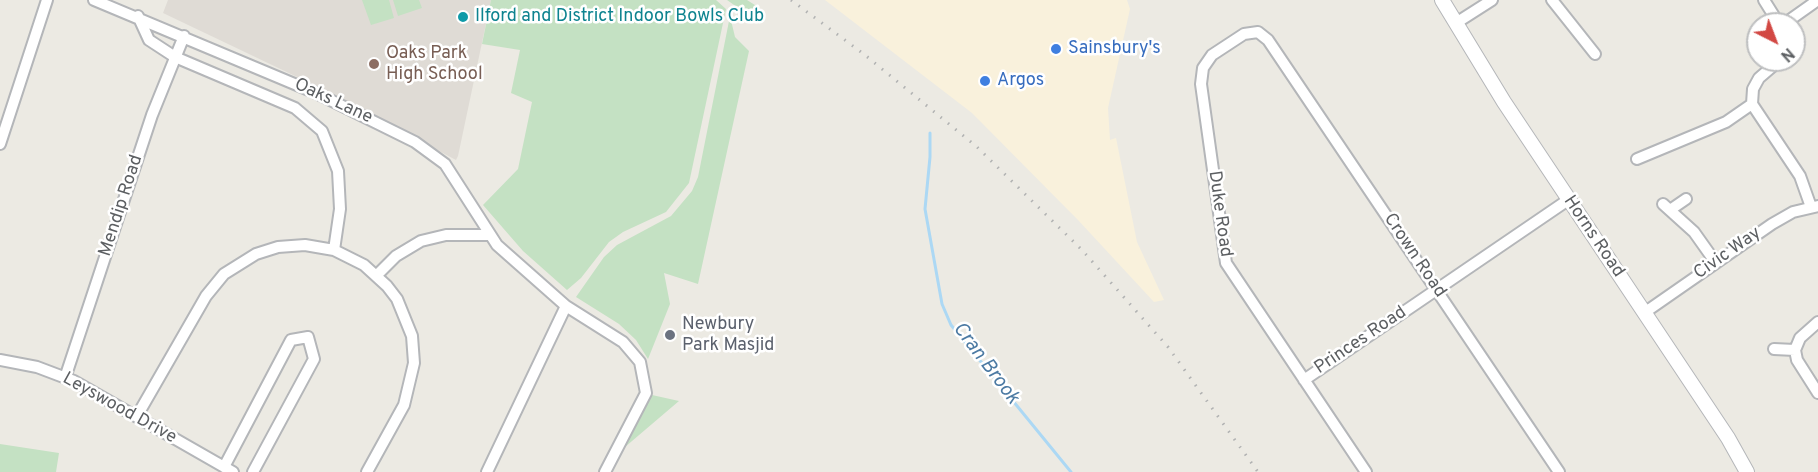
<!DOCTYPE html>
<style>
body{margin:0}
#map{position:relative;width:1818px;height:472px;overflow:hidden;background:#eceae3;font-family:Overpass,sans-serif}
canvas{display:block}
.north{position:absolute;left:1746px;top:12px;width:60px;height:60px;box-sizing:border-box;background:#fff;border:2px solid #bebfc0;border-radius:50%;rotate:138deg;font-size:16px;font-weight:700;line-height:24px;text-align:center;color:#5c5f62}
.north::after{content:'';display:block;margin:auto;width:21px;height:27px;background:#d24843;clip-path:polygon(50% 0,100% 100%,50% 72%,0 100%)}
</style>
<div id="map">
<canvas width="1818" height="472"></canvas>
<div class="north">N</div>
</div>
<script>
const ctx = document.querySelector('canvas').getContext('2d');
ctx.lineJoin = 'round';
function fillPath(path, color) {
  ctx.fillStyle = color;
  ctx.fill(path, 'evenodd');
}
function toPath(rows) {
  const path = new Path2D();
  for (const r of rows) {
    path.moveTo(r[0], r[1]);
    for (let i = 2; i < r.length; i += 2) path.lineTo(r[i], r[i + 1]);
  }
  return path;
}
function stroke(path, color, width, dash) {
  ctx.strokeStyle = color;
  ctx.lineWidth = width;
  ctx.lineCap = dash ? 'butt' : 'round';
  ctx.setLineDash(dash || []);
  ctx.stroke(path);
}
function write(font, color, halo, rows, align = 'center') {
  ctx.font = font + ' Overpass,sans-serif';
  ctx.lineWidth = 5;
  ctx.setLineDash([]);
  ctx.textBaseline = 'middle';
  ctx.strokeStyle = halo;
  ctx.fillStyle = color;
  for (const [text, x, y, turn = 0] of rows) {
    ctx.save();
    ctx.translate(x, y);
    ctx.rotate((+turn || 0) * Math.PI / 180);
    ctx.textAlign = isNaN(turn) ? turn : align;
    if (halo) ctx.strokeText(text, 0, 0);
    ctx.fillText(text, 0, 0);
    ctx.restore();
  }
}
fillPath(toPath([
 [825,0,1127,0,1130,9,1108,108,1110,140,1116,138,1137,242,1164,300,1154,302,1078,220,972,113]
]), '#f9f1dc');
fillPath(toPath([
 [168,0,491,0,458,156,456,160,314,85,163,13]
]), '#dfdbd5');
fillPath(toPath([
 [362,0,389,0,394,18,371,25],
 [393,0,419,0,422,8,398,16],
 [491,0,716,0,726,9,689,183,666,212,623,232,609,242,581,278,567,290,523,251,483,205,518,169,532,102,511,93,520,50,482,44],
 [727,0,747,0,758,7,756,15,744,12],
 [730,16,735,37,749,51,698,284,664,273,670,304,648,359,636,340,619,324,576,297,604,257,617,245,671,216,692,191,698,177],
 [652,395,679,401,625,447],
 [0,444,59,453,56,472,0,472]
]), '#c4e1c3');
stroke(toPath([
 [930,133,930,157,925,209,942,304,951,325,964,341,1071,472]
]), '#acd8f4', 3);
const minor = toPath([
 [94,0,316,93,415,142,445,164,497,245,566,306,623,342,640,362,646,393,605,472],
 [1552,0,1595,54],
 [1764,0,1779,24],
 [138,16,149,40,175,57,295,108,322,131,338,171,340,209,334,250],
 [1456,23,1492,0],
 [1784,24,1818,0],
 [1780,60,1759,78,1753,89,1752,104,1800,176,1811,207],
 [0,144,47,0],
 [1637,159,1726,122,1752,104],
 [1663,204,1694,232,1716,263],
 [1670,210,1686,199],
 [377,275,396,256,421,241,446,235,489,235],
 [1644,313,1772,224,1793,212,1818,206],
 [1818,322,1800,338,1795,350,1797,360,1818,393],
 [1774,349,1795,350],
 [0,360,37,367,74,381,233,472],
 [65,378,152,115,184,36],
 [1304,380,1568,200],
 [137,416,206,296,224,274,256,254,278,247,305,245,334,250,364,265,387,286,397,299,412,336,414,363,404,405,367,472],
 [224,467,291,340,308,337,314,359,253,472],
 [487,472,566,306],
 [1366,472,1226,263,1201,84,1203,68,1212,55,1244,34,1258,32,1268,40,1559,472]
]);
const tertiary = toPath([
 [1442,0,1504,102,1728,438,1747,472]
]);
stroke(minor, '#b4b6b9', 14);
stroke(tertiary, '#b4b6b9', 16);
stroke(minor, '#fff', 10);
stroke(tertiary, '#fff', 14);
stroke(toPath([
 [791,0,865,55,977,147,1082,250,1168,347,1258,472]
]), '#b1b2b2', 3, [1.5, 8]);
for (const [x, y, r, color] of [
 [463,17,6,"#0f9aa8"],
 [1056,49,6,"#3f7fe0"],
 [374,64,6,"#8d6e63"],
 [985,81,6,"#3f7fe0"],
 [670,335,6,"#6b7280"]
]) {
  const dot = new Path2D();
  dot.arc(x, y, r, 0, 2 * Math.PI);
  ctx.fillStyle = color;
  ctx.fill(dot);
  stroke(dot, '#fff', 2);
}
write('18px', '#0d838f', '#fff', [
 ["Ilford and District Indoor Bowls Club",475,17]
], 'left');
write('18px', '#366cbe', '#fff', [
 ["Sainsbury's",1068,49],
 ["Argos",997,81]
], 'left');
write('18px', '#785e54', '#fff', [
 ["Oaks Park",386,54],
 ["High School",386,75]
], 'left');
write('18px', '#5c5f62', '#fff', [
 ["Oaks Lane",333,102,25],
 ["Mendip Road",122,206,-72],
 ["Duke Road",1219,214,82],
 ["Horns Road",1593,237,56],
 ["Civic Way",1728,254,-35],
 ["Crown Road",1414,256,56],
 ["Princes Road",1361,341,-34],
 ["Leyswood Drive",119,409,29]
]);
write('18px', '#5b616d', '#fff', [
 ["Newbury",682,325],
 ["Park Masjid",682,346]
], 'left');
write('italic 20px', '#4c7aa3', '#fff', [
 ["Cran Brook",985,364,53]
]);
</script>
